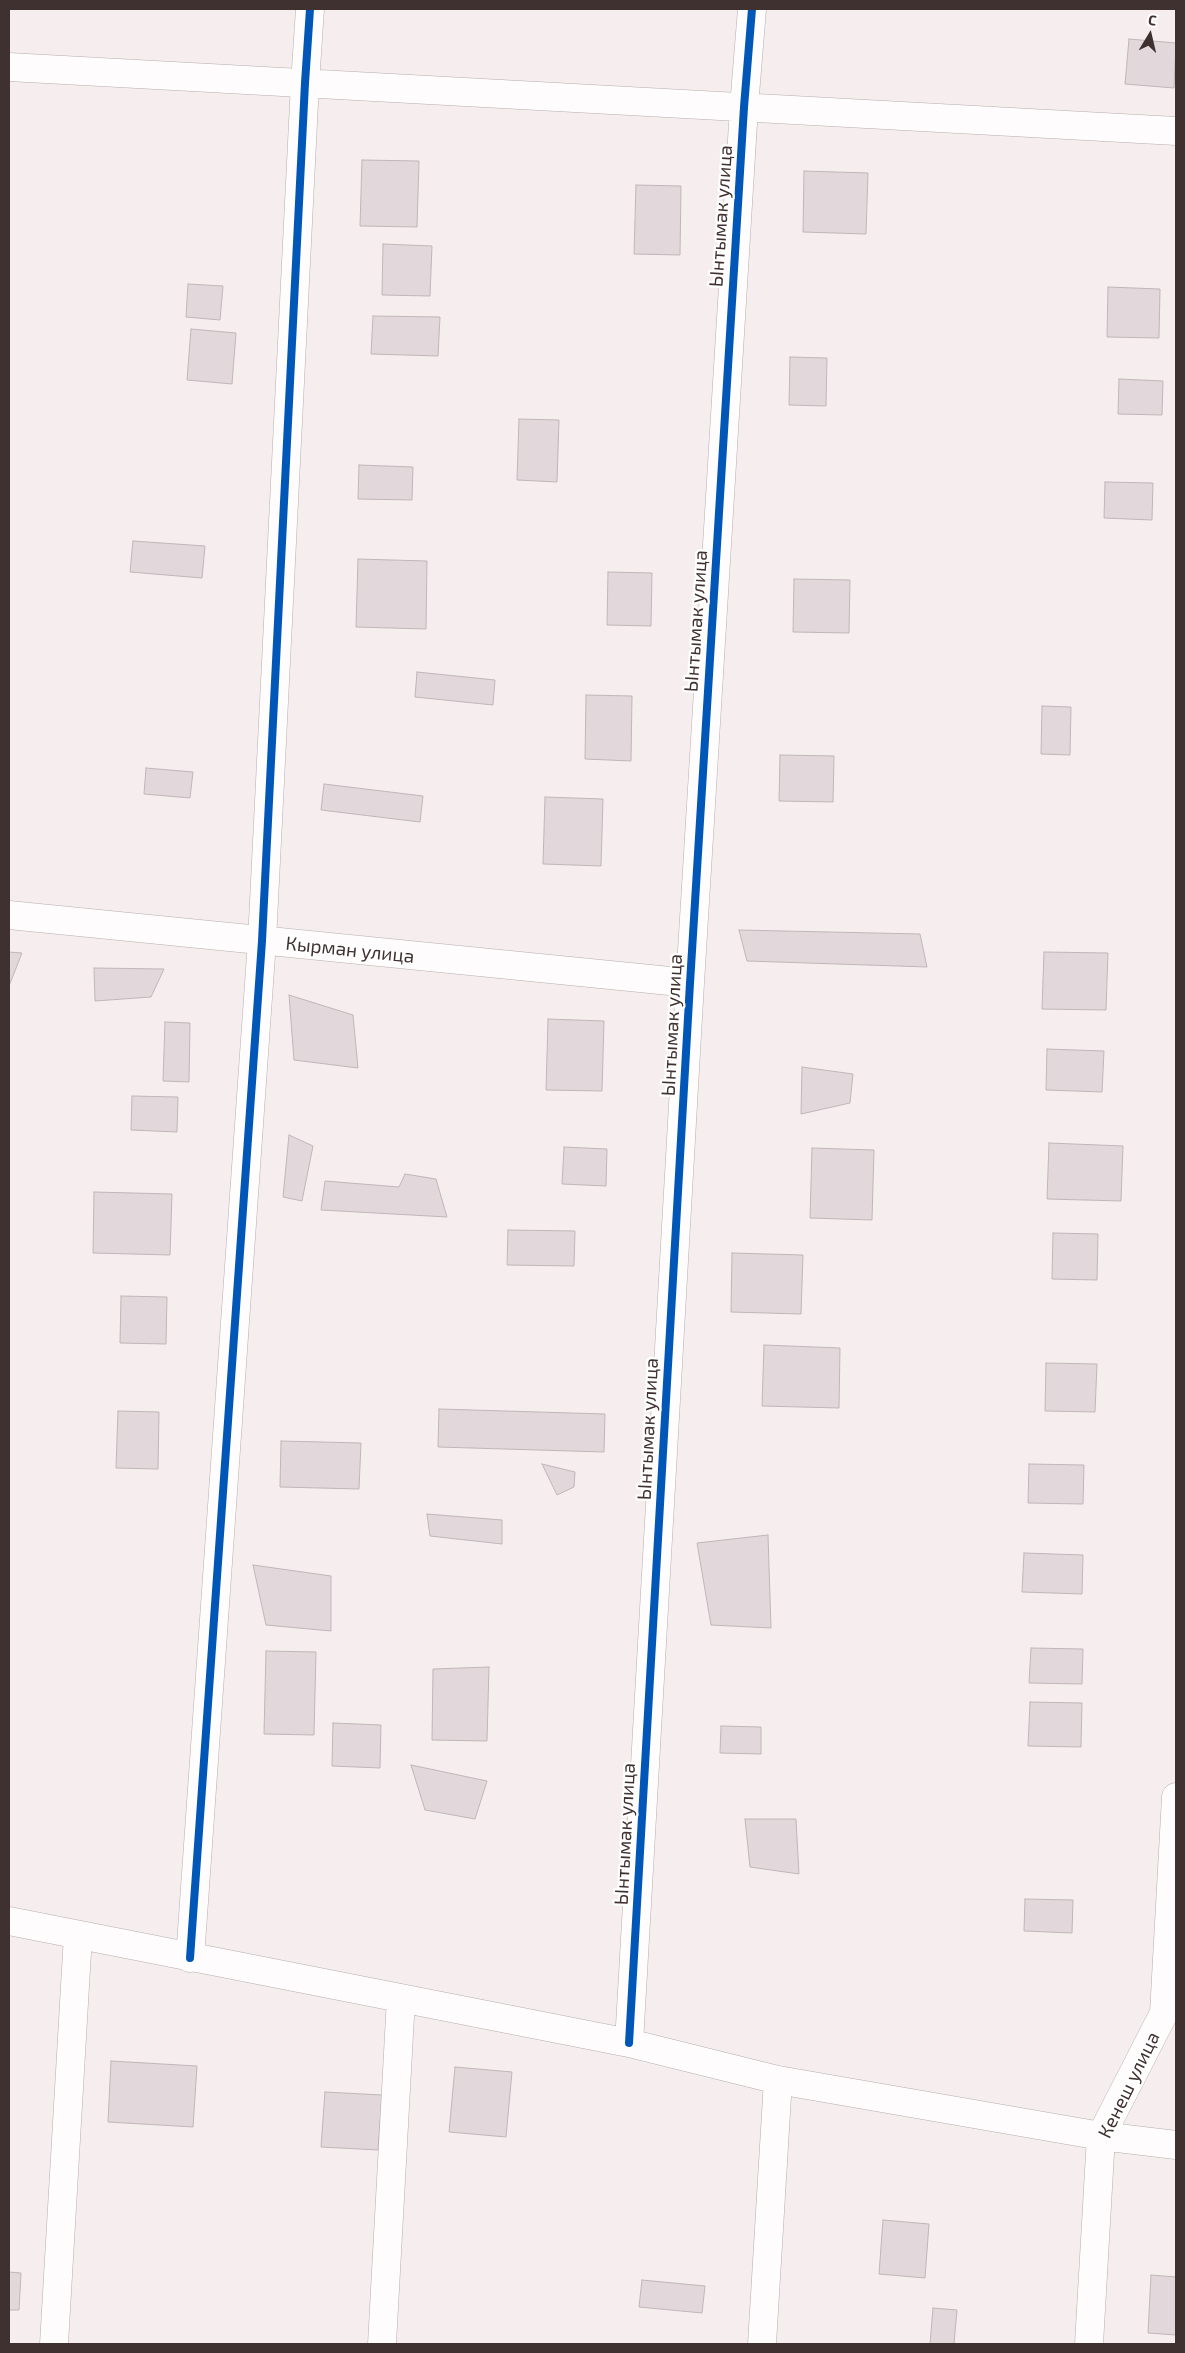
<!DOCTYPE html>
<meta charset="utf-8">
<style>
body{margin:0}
#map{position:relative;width:1185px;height:2353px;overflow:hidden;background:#f6eeee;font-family:"Exo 2",sans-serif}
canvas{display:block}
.frame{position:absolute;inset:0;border:10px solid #403131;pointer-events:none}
.north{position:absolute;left:1125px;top:10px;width:50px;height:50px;-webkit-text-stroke:4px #fff;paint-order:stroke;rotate:9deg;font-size:14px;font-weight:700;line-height:20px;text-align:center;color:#403131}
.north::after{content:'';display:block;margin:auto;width:18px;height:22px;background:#403131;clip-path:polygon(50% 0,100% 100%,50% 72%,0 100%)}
</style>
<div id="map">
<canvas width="1185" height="2353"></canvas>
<div class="frame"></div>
<div class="north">С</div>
</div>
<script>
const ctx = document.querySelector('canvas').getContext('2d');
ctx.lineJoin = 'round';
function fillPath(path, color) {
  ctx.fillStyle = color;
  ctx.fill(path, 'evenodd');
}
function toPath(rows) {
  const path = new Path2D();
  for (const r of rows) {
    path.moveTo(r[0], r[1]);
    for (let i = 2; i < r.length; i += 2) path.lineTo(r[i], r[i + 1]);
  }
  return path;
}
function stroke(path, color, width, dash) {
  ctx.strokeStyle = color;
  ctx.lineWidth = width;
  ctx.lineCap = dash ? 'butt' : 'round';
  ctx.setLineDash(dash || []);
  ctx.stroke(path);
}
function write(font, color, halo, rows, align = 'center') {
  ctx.font = font + ' "Exo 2",sans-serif';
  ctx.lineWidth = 4.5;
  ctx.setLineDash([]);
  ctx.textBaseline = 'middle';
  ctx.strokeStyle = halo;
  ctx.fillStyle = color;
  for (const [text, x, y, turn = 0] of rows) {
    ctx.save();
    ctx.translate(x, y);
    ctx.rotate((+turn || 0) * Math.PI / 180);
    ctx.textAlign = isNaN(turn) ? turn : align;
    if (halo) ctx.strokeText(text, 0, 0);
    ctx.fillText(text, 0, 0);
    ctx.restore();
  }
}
const building = toPath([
 [1129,39,1176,43,1174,88,1125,84,1129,39],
 [362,160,419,161,417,227,360,226,362,160],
 [804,171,868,173,866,234,803,232,804,171],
 [636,185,681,186,680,255,634,254,636,185],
 [383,244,432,246,430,296,382,295,383,244],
 [188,284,223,286,220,320,186,317,188,284],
 [1108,287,1160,289,1159,338,1107,337,1108,287],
 [373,316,440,317,438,356,371,354,373,316],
 [191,329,236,333,232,384,187,380,191,329],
 [790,357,827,358,826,406,789,405,790,357],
 [1119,379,1163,381,1162,415,1118,414,1119,379],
 [519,419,559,420,557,482,517,480,519,419],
 [359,465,413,467,412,500,358,499,359,465],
 [1105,482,1153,483,1152,520,1104,518,1105,482],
 [133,541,205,546,202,578,130,572,133,541],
 [358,559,427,561,426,629,356,627,358,559],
 [608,572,652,573,651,626,607,625,608,572],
 [794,579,850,580,849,633,793,632,794,579],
 [417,672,495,680,493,705,415,697,417,672],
 [586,695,632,696,631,761,585,759,586,695],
 [1042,706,1071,707,1070,755,1041,754,1042,706],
 [780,755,834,756,833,802,779,801,780,755],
 [146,768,193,772,190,798,144,794,146,768],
 [324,784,423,796,420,822,321,810,324,784],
 [545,797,603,799,601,866,543,864,545,797],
 [739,930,920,934,927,967,747,961,739,930],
 [9,952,22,953,9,986,9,952],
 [1044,952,1108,953,1106,1010,1042,1009,1044,952],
 [94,968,164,969,151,997,95,1001,94,968],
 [289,995,353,1015,358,1068,294,1060,289,995],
 [548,1019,604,1021,602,1091,546,1090,548,1019],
 [165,1022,190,1023,189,1082,163,1081,165,1022],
 [1047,1049,1104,1051,1102,1092,1046,1090,1047,1049],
 [802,1067,853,1074,850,1103,801,1114,802,1067],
 [132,1096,178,1097,177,1132,131,1130,132,1096],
 [289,1135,313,1146,302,1201,283,1197,289,1135],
 [1049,1143,1123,1146,1121,1201,1047,1199,1049,1143],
 [564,1147,607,1149,606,1186,562,1184,564,1147],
 [812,1148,874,1150,872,1220,810,1218,812,1148],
 [405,1174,436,1179,447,1217,321,1210,325,1181,399,1187,405,1174],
 [94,1192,172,1194,170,1255,93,1253,94,1192],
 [508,1230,575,1231,574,1266,507,1265,508,1230],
 [1053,1233,1098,1234,1097,1280,1052,1279,1053,1233],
 [732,1253,803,1255,801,1314,731,1312,732,1253],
 [121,1296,167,1297,166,1344,120,1343,121,1296],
 [764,1345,840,1348,839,1408,762,1406,764,1345],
 [1046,1363,1097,1364,1095,1412,1045,1411,1046,1363],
 [439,1409,605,1414,604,1452,438,1447,439,1409],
 [118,1411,159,1412,158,1469,116,1468,118,1411],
 [281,1441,361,1443,359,1489,280,1487,281,1441],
 [542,1464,575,1472,574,1487,557,1495,542,1464],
 [1029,1464,1084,1465,1083,1504,1028,1503,1029,1464],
 [427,1514,502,1520,502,1544,430,1536,427,1514],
 [768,1535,771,1628,711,1625,697,1543,768,1535],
 [1024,1553,1083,1555,1082,1594,1022,1592,1024,1553],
 [253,1565,331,1576,331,1631,266,1625,253,1565],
 [1031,1648,1083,1649,1082,1684,1029,1683,1031,1648],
 [266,1651,316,1652,314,1735,264,1734,266,1651],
 [489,1667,487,1741,432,1740,433,1669,489,1667],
 [1030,1702,1082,1703,1081,1747,1028,1746,1030,1702],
 [333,1723,381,1725,380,1768,332,1766,333,1723],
 [721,1726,761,1727,761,1754,720,1753,721,1726],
 [411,1765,487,1781,475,1819,425,1810,411,1765],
 [745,1819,796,1819,799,1874,750,1867,745,1819],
 [1025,1899,1073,1900,1072,1933,1024,1931,1025,1899],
 [111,2061,197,2066,193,2127,108,2122,111,2061],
 [455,2067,512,2072,506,2137,449,2132,455,2067],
 [325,2092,382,2095,378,2150,321,2147,325,2092],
 [883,2220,929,2224,925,2278,879,2274,883,2220],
 [9,2272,21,2273,19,2310,9,2310,9,2272],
 [1151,2275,1176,2277,1176,2335,1148,2333,1151,2275],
 [642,2280,705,2286,702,2313,639,2307,642,2280],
 [933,2308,957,2310,954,2344,930,2344,933,2308]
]);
fillPath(building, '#e2d7db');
stroke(building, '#bfb6b9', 1);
const minor = toPath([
 [9,67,1176,131],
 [9,915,690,983],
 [9,1921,629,2043,778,2080,1101,2136,1176,2145],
 [190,1958,262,941,305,83,310,9],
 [629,2043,690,983,744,107,752,9],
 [54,2344,78,1935],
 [382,2344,401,1998],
 [762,2344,778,2080],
 [1089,2344,1101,2136,1164,2013,1176,1797]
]);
stroke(minor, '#b7adad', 29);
stroke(minor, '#fefcfc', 28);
stroke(toPath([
 [190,1958,262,941,305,83,310,9],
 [629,2043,690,983,744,107,752,9]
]), '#0057b8', 8);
write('19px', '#403131', '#fff', [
 ["Ынтымак улица",721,216,-86],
 ["Ынтымак улица",696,621,-86],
 ["Кырман улица",350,950,6],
 ["Ынтымак улица",672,1025,-87],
 ["Ынтымак улица",648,1429,-87],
 ["Ынтымак улица",625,1834,-87],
 ["Кенеш улица",1129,2085,-64]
]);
</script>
